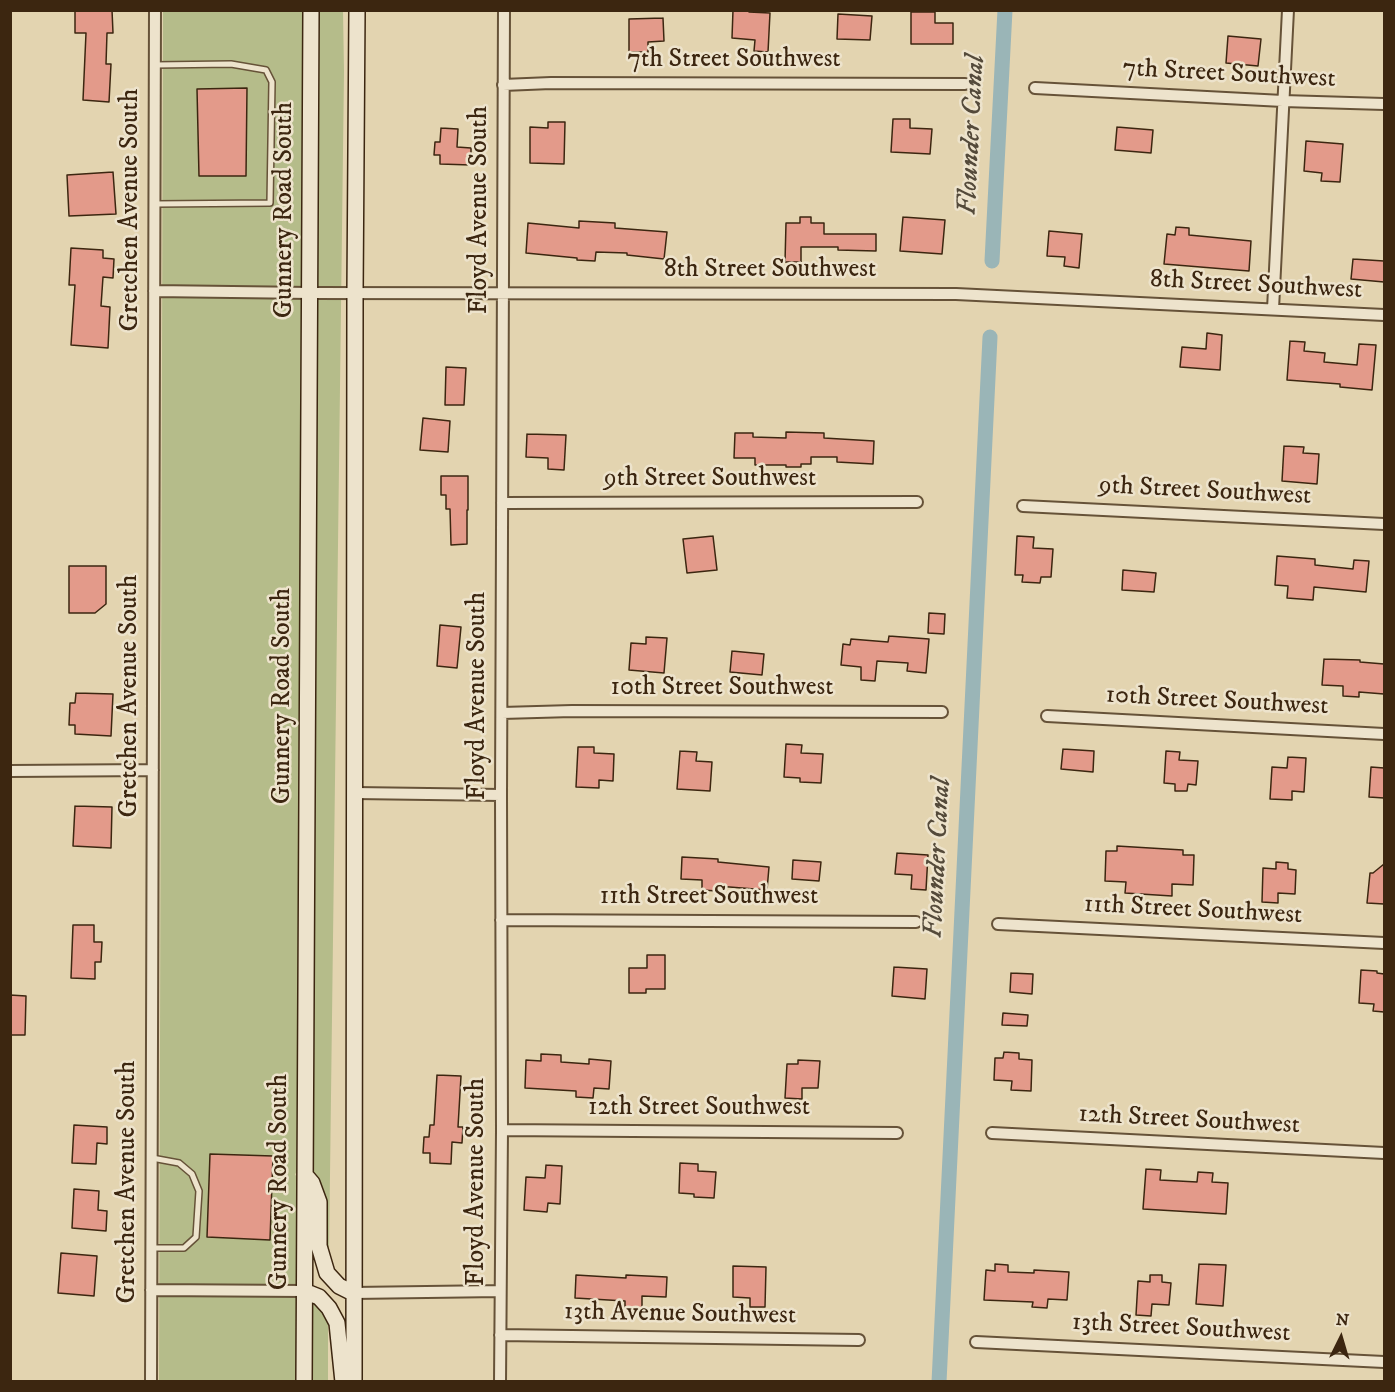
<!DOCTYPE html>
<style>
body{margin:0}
#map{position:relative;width:1395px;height:1392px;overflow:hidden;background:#e3d4b0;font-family:"IM FELL DW Pica",serif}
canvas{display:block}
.frame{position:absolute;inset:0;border:12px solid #3c2610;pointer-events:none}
.north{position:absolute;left:1311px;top:1308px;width:60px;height:60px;-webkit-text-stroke:4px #ede3cc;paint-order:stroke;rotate:5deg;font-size:16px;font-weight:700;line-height:24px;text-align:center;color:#3c2610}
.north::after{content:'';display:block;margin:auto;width:21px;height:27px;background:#3c2610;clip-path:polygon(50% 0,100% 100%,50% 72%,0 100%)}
</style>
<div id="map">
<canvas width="1395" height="1392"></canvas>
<div class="frame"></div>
<div class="north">N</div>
</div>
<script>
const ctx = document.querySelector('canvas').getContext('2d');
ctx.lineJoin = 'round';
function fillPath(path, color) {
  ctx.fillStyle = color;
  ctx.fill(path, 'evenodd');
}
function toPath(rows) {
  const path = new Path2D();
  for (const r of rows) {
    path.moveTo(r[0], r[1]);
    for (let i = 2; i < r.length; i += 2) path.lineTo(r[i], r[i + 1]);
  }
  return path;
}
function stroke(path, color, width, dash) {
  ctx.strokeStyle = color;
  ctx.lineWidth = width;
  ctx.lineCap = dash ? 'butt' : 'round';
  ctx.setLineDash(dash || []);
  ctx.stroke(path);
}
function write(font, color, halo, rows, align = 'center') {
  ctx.font = font + ' "IM FELL DW Pica",serif';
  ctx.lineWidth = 5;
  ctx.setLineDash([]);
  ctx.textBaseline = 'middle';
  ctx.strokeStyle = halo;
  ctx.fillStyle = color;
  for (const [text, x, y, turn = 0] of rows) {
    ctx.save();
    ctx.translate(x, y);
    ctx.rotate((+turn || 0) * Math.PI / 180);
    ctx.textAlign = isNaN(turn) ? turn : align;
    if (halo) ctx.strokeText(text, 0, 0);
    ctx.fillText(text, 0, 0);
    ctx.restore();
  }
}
fillPath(toPath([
 [343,10,344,72,329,1253,327,1244,326,1199,319,1180,312,1171,319,11],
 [163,11,304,11,298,1171,295,1174,297,1178,297,1290,295,1296,297,1297,297,1381,159,1382],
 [312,1303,315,1305,324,1313,328,1323,328,1381,312,1382]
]), '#b5bc8a');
stroke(toPath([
 [992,261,1005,10],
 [939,1382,990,337]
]), '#9ab5b7', 15);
const building = toPath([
 [75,10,112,10,113,33,107,33,106,64,111,64,109,102,83,100,86,33,75,33,75,10],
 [733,10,749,10,749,12,770,13,768,52,754,51,755,40,732,38,733,10],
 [911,12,935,12,935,23,953,23,953,44,911,44,911,12],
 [838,14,872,16,870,40,837,39,838,14],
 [663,18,664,41,648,42,648,52,629,52,629,19,663,18],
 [1228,36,1261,39,1258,66,1226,63,1228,36],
 [247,88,246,176,199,176,197,89,247,88],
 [893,119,910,119,910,128,932,129,930,154,891,152,893,119],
 [548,122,565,122,564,164,530,163,530,127,548,128,548,122],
 [1117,127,1153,130,1151,153,1115,150,1117,127],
 [441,128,458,129,457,147,471,148,471,165,440,164,440,155,434,155,435,142,440,142,441,128],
 [1306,141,1343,144,1340,182,1321,181,1322,173,1304,171,1306,141],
 [113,172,116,214,69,216,67,175,113,172],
 [800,217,811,217,811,223,824,223,824,234,876,234,876,251,838,250,838,247,801,247,801,262,785,262,786,223,800,223,800,217],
 [903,217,945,220,942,254,900,251,903,217],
 [579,221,615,223,615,228,667,232,664,259,627,255,627,253,596,252,595,261,577,260,577,258,526,253,528,223,579,228,579,221],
 [1176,227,1189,228,1189,235,1251,241,1249,271,1164,264,1167,234,1175,235,1176,227],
 [1049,231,1082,234,1079,268,1064,266,1065,257,1047,256,1049,231],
 [71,248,103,250,103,258,114,259,113,278,103,277,101,306,110,307,108,348,71,345,75,285,69,285,71,248],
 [1353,259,1384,261,1384,282,1351,279,1353,259],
 [1207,333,1222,335,1220,370,1180,367,1182,347,1206,349,1207,333],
 [1290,341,1305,342,1304,351,1325,353,1324,362,1357,365,1359,344,1376,345,1372,390,1340,387,1340,384,1287,380,1290,341],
 [446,367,466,368,464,405,445,405,446,367],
 [423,418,450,421,448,452,420,450,423,418],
 [786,432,824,433,824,438,874,441,873,464,837,462,837,457,811,457,811,464,801,464,801,467,786,467,786,465,755,465,755,458,734,458,735,433,753,433,753,437,786,438,786,432],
 [527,434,566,435,564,470,548,469,548,458,526,457,527,434],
 [1284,446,1304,447,1303,453,1319,454,1317,484,1282,481,1284,446],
 [441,476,468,476,468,510,467,510,467,544,451,545,450,509,446,509,446,495,441,495,441,476],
 [713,536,717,570,687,573,683,539,713,536],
 [1017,536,1034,537,1033,548,1053,549,1051,577,1041,577,1040,583,1022,582,1023,575,1015,575,1017,536],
 [1277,556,1315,559,1315,565,1353,569,1354,560,1369,561,1366,592,1314,587,1313,600,1287,598,1288,586,1275,585,1277,556],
 [69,566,106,566,106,604,95,613,69,613,69,566],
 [1123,570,1156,573,1154,592,1122,590,1123,570],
 [929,613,945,614,944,634,928,633,929,613],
 [440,625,461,627,457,668,437,666,440,625],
 [889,636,929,639,926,673,907,671,908,663,877,661,875,681,861,680,861,667,841,665,843,644,850,645,851,639,888,642,889,636],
 [646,637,667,638,664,673,629,670,631,643,646,644,646,637],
 [732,651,764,654,762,675,730,672,732,651],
 [1324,659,1360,660,1360,662,1384,664,1384,694,1359,692,1359,697,1343,696,1343,686,1322,685,1324,659],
 [76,693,113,694,111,736,75,734,75,725,69,725,70,703,75,703,76,693],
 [786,744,802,745,801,753,823,754,821,783,800,782,800,778,784,777,786,744],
 [578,747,594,747,594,753,614,754,613,781,599,780,599,788,576,787,578,747],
 [1063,749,1094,751,1093,772,1061,769,1063,749],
 [680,751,697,752,696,761,712,762,710,791,677,789,680,751],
 [1166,751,1180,752,1179,760,1198,761,1196,785,1188,784,1187,791,1175,791,1175,784,1164,783,1166,751],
 [1288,757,1306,758,1304,792,1292,791,1292,800,1270,799,1272,767,1287,768,1288,757],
 [1371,767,1384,768,1384,798,1369,797,1371,767],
 [75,806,112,807,111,848,73,846,75,806],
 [1117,846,1183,850,1183,855,1194,855,1193,885,1172,884,1172,896,1125,893,1126,882,1105,881,1106,851,1117,851,1117,846],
 [897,853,928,855,926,890,911,889,912,875,895,874,897,853],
 [682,857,718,859,718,862,769,867,767,890,717,886,717,891,702,890,702,880,681,879,682,857],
 [793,860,821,862,819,881,792,879,793,860],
 [1276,862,1288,863,1288,869,1296,870,1295,894,1278,893,1278,903,1262,902,1263,868,1276,869,1276,862],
 [1384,864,1384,904,1367,903,1370,873,1373,873,1384,864],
 [73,925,94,925,94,942,102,942,101,962,95,962,95,979,71,978,73,925],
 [647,955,665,955,665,989,646,989,646,993,629,993,629,968,647,968,647,955],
 [894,967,927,969,925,999,892,996,894,967],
 [1361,970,1377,971,1377,973,1384,974,1384,1012,1373,1011,1374,1004,1359,1003,1361,970],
 [1011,973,1033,974,1032,994,1010,992,1011,973],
 [10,995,26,996,25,1035,10,1035,10,995],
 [1003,1013,1028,1015,1027,1026,1002,1025,1003,1013],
 [1004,1052,1019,1053,1019,1059,1032,1060,1031,1091,1011,1090,1012,1081,994,1080,995,1058,1003,1058,1004,1052],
 [541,1054,561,1055,561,1062,589,1064,589,1059,611,1061,609,1089,594,1088,593,1098,576,1097,576,1091,525,1088,526,1060,541,1061,541,1054],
 [798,1060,820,1061,818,1088,802,1088,802,1099,785,1098,787,1064,798,1064,798,1060],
 [437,1075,461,1076,458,1127,463,1127,462,1143,452,1142,451,1164,430,1163,430,1153,423,1153,424,1137,429,1137,430,1125,434,1125,437,1075],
 [74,1125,107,1127,107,1144,97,1143,96,1164,72,1163,74,1125],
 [210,1154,273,1156,270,1240,207,1237,210,1154],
 [680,1163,698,1164,698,1171,716,1172,714,1198,694,1197,694,1194,679,1193,680,1163],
 [546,1165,562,1166,560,1204,548,1203,547,1212,524,1210,526,1177,545,1178,546,1165],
 [1146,1169,1161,1170,1160,1180,1197,1182,1198,1172,1213,1173,1212,1182,1228,1183,1226,1214,1143,1209,1146,1169],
 [74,1189,99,1191,98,1210,107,1211,106,1231,72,1228,74,1189],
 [61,1253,97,1256,94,1296,58,1293,61,1253],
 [995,1264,1008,1265,1008,1272,1034,1273,1034,1270,1069,1272,1067,1300,1048,1299,1047,1308,1032,1307,1033,1302,984,1300,986,1270,995,1271,995,1264],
 [1199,1264,1226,1265,1223,1306,1196,1304,1199,1264],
 [733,1266,766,1267,765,1307,750,1307,750,1298,733,1297,733,1266],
 [576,1275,626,1278,626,1275,667,1277,666,1297,642,1296,642,1309,625,1308,625,1301,575,1298,576,1275],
 [1150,1275,1162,1275,1162,1282,1171,1283,1169,1305,1152,1304,1151,1316,1136,1315,1138,1281,1150,1282,1150,1275]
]);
fillPath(building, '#e39a8a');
stroke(building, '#3c2610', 1.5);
const lane = toPath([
 [155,204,270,203,272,82,266,70,231,64,155,65],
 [152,1248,184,1248,196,1237,199,1191,192,1174,179,1163,152,1158]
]);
const street = toPath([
 [503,85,551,83,965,84],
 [1035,88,1283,101,1384,104],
 [154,291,310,293,956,294,1384,315],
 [1273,309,1288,10],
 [502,503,917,502],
 [1023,506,1384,524],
 [502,713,572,711,942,712],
 [1047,716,1384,734],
 [10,771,153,770],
 [355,793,501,795],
 [501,920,916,922],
 [998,924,1384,943],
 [502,1130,897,1133],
 [992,1133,1384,1153],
 [151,1290,304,1291],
 [353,1293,500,1291],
 [500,1335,859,1340],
 [976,1342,1384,1362],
 [151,1382,155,10],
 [500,1382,502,1130,501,795,504,10]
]);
const secondary = toPath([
 [306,1176,312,1183,319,1202,319,1246,327,1273,339,1286,353,1293],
 [304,1291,319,1297,329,1308,337,1323,343,1382],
 [304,1382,311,10],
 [354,1382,355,293,357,10]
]);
stroke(lane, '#665238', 8);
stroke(street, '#665238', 14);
stroke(secondary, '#3c2610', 18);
stroke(lane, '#ede3cc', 5);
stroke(street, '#ede3cc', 10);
stroke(secondary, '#ede3cc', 15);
write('26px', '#3c2610', '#ede3cc', [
 ["7th Street Southwest",734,61],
 ["7th Street Southwest",1229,75,3],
 ["Gretchen Avenue South",132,210,-90],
 ["Gunnery Road South",286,210,-90],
 ["Floyd Avenue South",481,210,-90],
 ["8th Street Southwest",770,271],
 ["8th Street Southwest",1256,286,3],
 ["9th Street Southwest",710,480],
 ["9th Street Southwest",1205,492,3],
 ["10th Street Southwest",722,689],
 ["Gretchen Avenue South",131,696,-90],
 ["Gunnery Road South",284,696,-90],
 ["Floyd Avenue South",479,696,-90],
 ["10th Street Southwest",1217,702,3],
 ["11th Street Southwest",709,898],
 ["11th Street Southwest",1193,911,3],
 ["12th Street Southwest",699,1109],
 ["12th Street Southwest",1189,1121,3],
 ["Gretchen Avenue South",129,1182,-90],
 ["Gunnery Road South",281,1182,-90],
 ["Floyd Avenue South",478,1182,-90],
 ["13th Avenue Southwest",680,1315,1],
 ["13th Street Southwest",1181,1329,3]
]);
write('italic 27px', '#544a3a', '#ede3cc', [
 ["Flounder Canal",973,135,-87],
 ["Flounder Canal",939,858,-87]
]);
</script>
